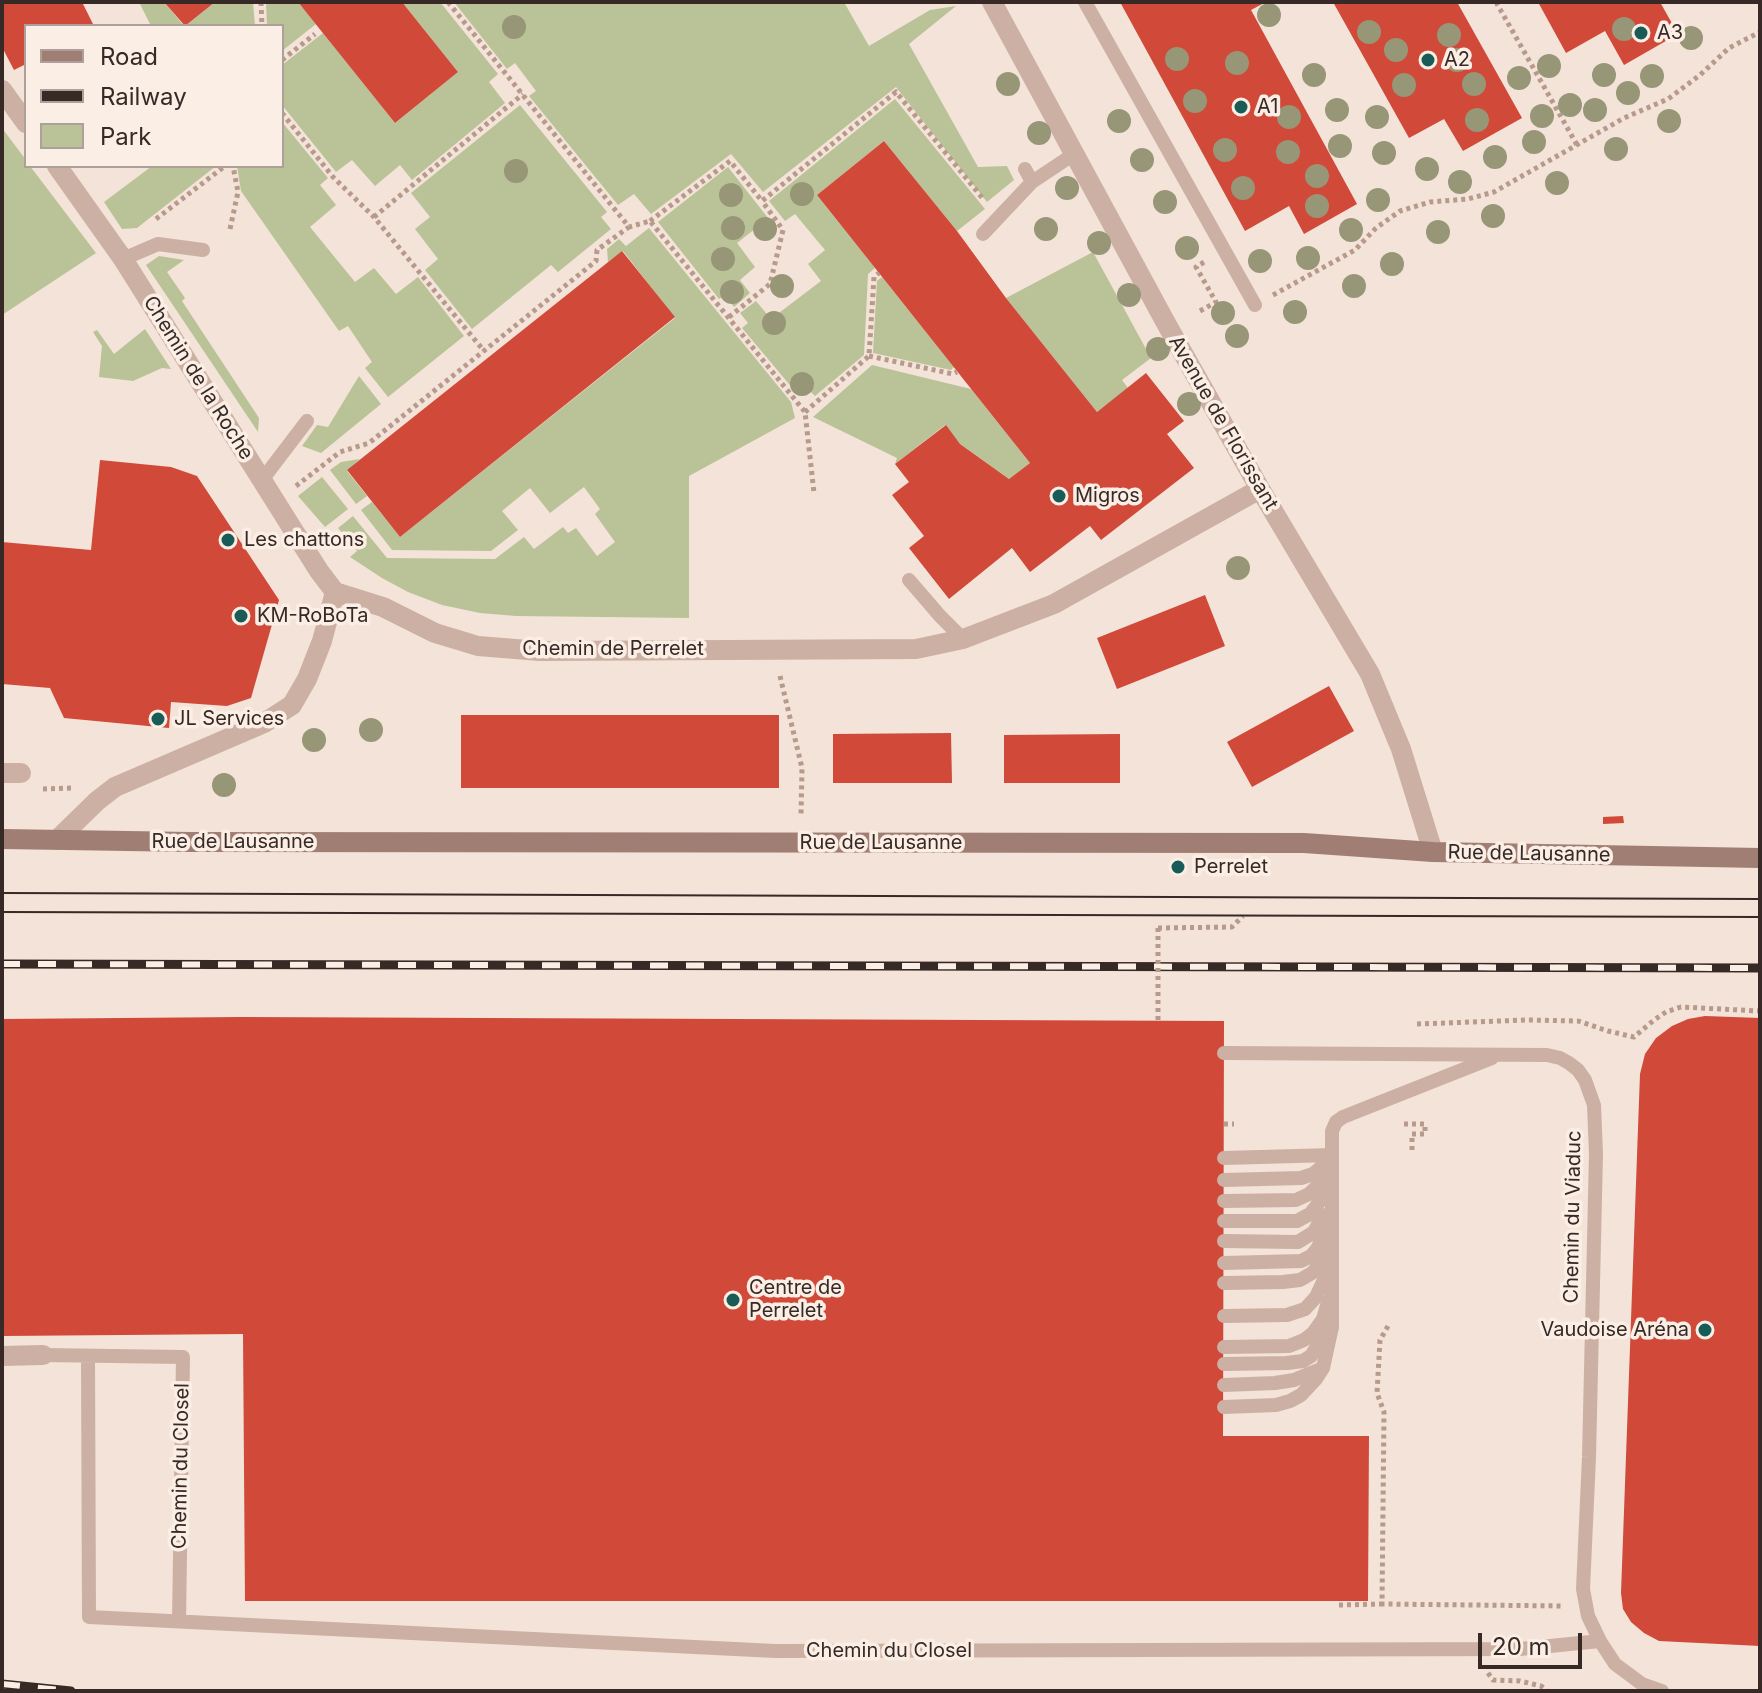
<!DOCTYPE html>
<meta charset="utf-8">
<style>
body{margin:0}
#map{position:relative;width:1762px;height:1693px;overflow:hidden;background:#f3e3d8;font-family:Inter,sans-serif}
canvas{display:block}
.frame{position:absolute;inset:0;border:4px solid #372926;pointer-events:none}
.legend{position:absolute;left:24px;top:24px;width:260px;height:144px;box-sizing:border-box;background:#fbeee5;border:2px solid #ad9f99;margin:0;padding:10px 14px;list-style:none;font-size:24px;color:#372926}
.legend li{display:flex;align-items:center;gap:16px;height:40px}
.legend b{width:40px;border:2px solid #ad9f99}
.scale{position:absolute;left:1478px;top:1633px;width:104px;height:36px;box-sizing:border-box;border:4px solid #372926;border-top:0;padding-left:10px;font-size:24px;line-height:28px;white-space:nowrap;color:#372926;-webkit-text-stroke:6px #fbeee5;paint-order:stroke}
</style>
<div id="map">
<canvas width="1762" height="1693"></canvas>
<div class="frame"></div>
<ul class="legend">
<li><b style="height:10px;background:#a07e74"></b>Road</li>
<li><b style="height:10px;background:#372926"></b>Railway</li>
<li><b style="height:22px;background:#bac397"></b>Park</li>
</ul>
<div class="scale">20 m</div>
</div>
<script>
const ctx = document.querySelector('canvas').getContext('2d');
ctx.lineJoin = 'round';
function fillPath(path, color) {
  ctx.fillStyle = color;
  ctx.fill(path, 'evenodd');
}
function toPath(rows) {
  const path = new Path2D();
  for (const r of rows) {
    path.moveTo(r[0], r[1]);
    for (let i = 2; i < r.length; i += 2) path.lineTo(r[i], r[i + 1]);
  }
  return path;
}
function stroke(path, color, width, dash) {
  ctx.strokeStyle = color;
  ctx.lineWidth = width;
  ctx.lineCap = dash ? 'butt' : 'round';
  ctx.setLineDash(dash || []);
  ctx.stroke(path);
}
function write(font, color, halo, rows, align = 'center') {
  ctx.font = font + ' Inter,sans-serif';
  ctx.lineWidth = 7;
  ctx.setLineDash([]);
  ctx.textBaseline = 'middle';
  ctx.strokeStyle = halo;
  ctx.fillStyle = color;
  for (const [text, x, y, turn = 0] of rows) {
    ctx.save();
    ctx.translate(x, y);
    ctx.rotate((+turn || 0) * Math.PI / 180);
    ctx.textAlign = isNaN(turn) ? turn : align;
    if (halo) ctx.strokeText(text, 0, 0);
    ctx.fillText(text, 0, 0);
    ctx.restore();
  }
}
fillPath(toPath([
 [139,2,164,2,184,26,151,26],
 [215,2,253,2,255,26,185,26],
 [266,2,298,2,316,24,282,51,282,26,267,26],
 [402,2,440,2,498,74,489,82,505,103,412,180,400,165,375,186,352,160,336,172,282,105,282,65,323,33,395,123,458,72],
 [454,2,844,2,869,46,930,10,956,6,909,44,978,167,1007,166,1014,180,987,202,896,87,763,192,731,154,651,214,634,194,618,205,529,96,536,91,515,63,507,69],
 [895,99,985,209,957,231,884,141,817,195,875,268,868,274,864,355,815,396,808,389,799,396,742,328,748,323,740,313,756,301,771,319,821,281,808,264,825,250,795,214,785,221,769,201],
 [520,105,607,212,601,217,611,229,558,272,551,265,472,329,425,270,438,259,415,229,430,217,411,193],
 [282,122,328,178,320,185,336,205,310,227,355,282,374,268,396,294,418,277,464,336,388,397,365,368,372,362,348,326,339,331,241,191,237,166,282,166],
 [2,128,26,160,26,166,30,166,96,253,2,315],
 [152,166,216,166,137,228,122,229,104,202],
 [728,167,776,228,768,234,760,225,737,243,755,267,740,280,750,293,734,307,725,296,719,299,658,222],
 [649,228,791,402,795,418,689,476,689,618,516,616,480,613,442,605,408,592,382,578,350,557,357,551,338,528,353,516,387,558,495,559,524,537,534,549,563,527,568,533,576,528,597,556,615,542,595,514,600,509,584,487,550,513,530,488,502,511,518,530,491,551,392,550,361,510,372,502,400,537,675,318,623,251,608,262,607,249,619,239,626,246],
 [1093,252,1151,358,1122,380,1128,388,1097,412,1006,298],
 [159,256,184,260,167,272,185,298,182,301,259,418,258,432,146,265],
 [882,277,954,367,951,370,873,353,877,281],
 [145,329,171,369,162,368,133,381,99,377,102,346,93,332,97,330,114,354],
 [872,365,971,389,1030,463,1009,479,960,444,945,425,895,464,897,458,813,417],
 [359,376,381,404,321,453,302,446,317,425,328,427],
 [360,459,347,471,367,496,356,504,330,470,341,462],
 [322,477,348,509,325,527,298,496]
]), '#bac397');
fillPath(toPath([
 [2,2,82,2,94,26,26,26,26,64,14,70,2,47],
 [164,2,215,2,185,26],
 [298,2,402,2,458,72,395,123],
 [1120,2,1266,2,1251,10,1357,204,1304,234,1289,206,1245,231],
 [1333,2,1457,2,1522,118,1463,151,1444,119,1409,138],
 [1538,2,1660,2,1678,34,1624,65,1605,31,1566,53],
 [884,141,957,231,1006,298,1097,412,1146,373,1184,421,1167,434,1194,468,1101,540,1090,526,1030,572,1012,548,949,599,909,548,924,536,892,495,909,482,895,464,946,425,960,444,1009,479,1030,463,817,195],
 [622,251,675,317,400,537,347,470],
 [100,460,171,467,197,476,279,600,251,698,227,706,171,702,169,728,64,718,50,688,2,684,2,542,91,550],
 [1205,595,1225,646,1117,689,1097,638],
 [1329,686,1354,731,1252,787,1227,742],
 [461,715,779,715,779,788,461,788],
 [951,733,952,783,833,783,833,734],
 [1120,734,1120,783,1004,783,1004,735],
 [1623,816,1624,823,1603,824,1603,817],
 [1705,1016,1760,1018,1760,1646,1659,1641,1644,1633,1631,1622,1623,1609,1621,1593,1640,1074,1645,1054,1656,1038,1672,1026,1688,1019],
 [241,1017,1224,1021,1223,1436,1369,1436,1368,1601,245,1601,243,1334,2,1336,2,1019]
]), '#d04939');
stroke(toPath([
 [261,2,262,26],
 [448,2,629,227,650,221,805,412,814,493],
 [1496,2,1577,145],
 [282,60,315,34],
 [282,113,333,177,374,217,484,351],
 [374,217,523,94],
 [156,219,225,166],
 [650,221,730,161,762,201,896,92,984,200],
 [230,229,238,192,233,166],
 [1273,295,1355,250,1376,228,1400,211,1430,202,1468,199,1494,192,1624,118,1668,99,1700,75,1729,48,1760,32],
 [1200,311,1216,302,1196,267,1206,261],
 [729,317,770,284,783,230,762,201],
 [869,356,953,374,957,372],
 [805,412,869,356,874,277,879,273],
 [296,486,340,452,369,443,596,261,597,250,629,227],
 [780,676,802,768,801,815],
 [43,789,73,788],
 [1158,928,1232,927,1243,916],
 [1417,1024,1527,1020,1578,1021,1608,1031,1634,1037,1654,1020,1666,1012,1681,1007,1760,1011],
 [1224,1124,1234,1124],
 [1404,1124,1425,1124,1425,1134,1412,1134,1412,1153],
 [1388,1326,1380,1340,1377,1393,1384,1412,1382,1604,1564,1606],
 [1339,1605,1382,1604],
 [1488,1673,1493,1680,1520,1681,1541,1686,1547,1691]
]), '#b89a8d', 5, [4, 4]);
stroke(toPath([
 [1085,2,1255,305],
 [1025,169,1032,182,1074,154],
 [983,234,1032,182],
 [123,259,158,244,203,250],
 [262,480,307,421],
 [909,580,940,616,963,639],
 [1224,1053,1547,1055,1560,1058,1569,1063,1578,1070,1585,1080,1594,1105,1596,1154,1589,1457,1583,1589,1588,1616,1600,1641,1615,1664,1642,1684,1662,1691],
 [1224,1158,1332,1155],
 [1224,1180,1301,1178,1313,1174,1332,1158],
 [1224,1201,1296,1200,1309,1194,1332,1172],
 [1224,1221,1297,1221,1310,1214,1332,1186],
 [1224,1241,1298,1242,1314,1232,1323,1215],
 [1224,1263,1301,1261,1311,1256,1317,1249,1330,1222],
 [1224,1283,1283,1282,1300,1280,1312,1273,1319,1265,1329,1245],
 [1224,1316,1287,1315,1305,1309,1316,1297,1330,1267],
 [1224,1347,1289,1346,1304,1340,1313,1333,1323,1319,1328,1302],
 [43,1355,183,1357,179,1621],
 [88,1356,89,1617,775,1651,1520,1649,1600,1641],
 [1224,1364,1287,1363,1303,1361,1311,1356,1316,1348,1328,1321],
 [1224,1385,1275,1383,1294,1380,1321,1369],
 [1224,1407,1276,1405,1290,1401,1301,1395,1316,1379,1323,1368,1332,1327,1332,1131,1336,1122,1343,1117,1492,1058]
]), '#ccb0a3', 14);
stroke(toPath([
 [992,2,1167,325,1260,489,1370,674,1401,749,1433,852],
 [2,90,26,123],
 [57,166,123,259,319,571,335,592],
 [335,592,383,607,435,633,478,646,540,651,916,649,963,639,1054,604,1260,489],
 [2,773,21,773],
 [57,840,97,801,115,787,264,723,292,705,307,679,322,641,335,592],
 [2,1356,43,1355]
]), '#ccb0a3', 20);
stroke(toPath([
 [2,839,190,842,1304,843,1433,852,1760,858]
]), '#a07e74', 20);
stroke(toPath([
 [2,893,1760,899],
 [2,912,1760,917]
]), '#372926', 2);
const rail = toPath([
 [2,964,1760,968],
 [2,1684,71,1691]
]);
stroke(rail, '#372926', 9);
stroke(rail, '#fbeee5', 6, [18]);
stroke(toPath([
 [1158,928,1158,1021]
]), '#b89a8d', 5, [4, 4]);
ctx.fillStyle = '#979677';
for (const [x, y] of [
 [1269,15],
 [514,27],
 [1624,29],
 [1369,32],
 [1449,35],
 [1691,38],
 [1396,50],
 [1177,59],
 [1457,60],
 [1237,63],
 [1549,66],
 [1314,75],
 [1604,75],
 [1652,76],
 [1519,78],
 [1008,84],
 [1474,84],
 [1404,85],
 [1628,93],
 [1195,101],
 [1570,105],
 [1337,110],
 [1595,110],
 [1542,116],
 [1289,117],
 [1377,117],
 [1477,120],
 [1119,121],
 [1669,121],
 [1039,133],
 [1534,142],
 [1340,146],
 [1616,149],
 [1225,150],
 [1288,152],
 [1384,153],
 [1495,157],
 [1142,160],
 [1427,169],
 [516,171],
 [1317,176],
 [1460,182],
 [1557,183],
 [1067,188],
 [1243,188],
 [802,194],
 [731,195],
 [1378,200],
 [1165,202],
 [1317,206],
 [1493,216],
 [733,228],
 [765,229],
 [1046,229],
 [1351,230],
 [1438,232],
 [1099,243],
 [1187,248],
 [1308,258],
 [723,259],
 [1260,261],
 [1392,264],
 [782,286],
 [1354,286],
 [732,292],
 [1129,295],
 [1295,312],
 [1223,313],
 [774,323],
 [1237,336],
 [1158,349],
 [802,384],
 [1189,404],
 [1238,568],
 [371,730],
 [314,740],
 [224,785]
]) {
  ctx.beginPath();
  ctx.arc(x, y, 12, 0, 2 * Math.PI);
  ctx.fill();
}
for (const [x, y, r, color] of [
 [1641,33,8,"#185b57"],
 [1428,60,8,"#185b57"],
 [1241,107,8,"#185b57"],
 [1059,496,8,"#185b57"],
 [228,540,8,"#185b57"],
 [241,616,8,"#185b57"],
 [158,719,8,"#185b57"],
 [1178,867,8,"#185b57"],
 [733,1300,8,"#185b57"],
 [1705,1330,8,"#185b57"]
]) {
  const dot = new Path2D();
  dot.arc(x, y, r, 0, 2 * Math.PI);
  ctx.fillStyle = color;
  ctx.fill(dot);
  stroke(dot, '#fbeee5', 3);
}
write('20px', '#372926', '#fbeee5', [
 ["A3",1657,33],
 ["A2",1444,60],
 ["A1",1257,107],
 ["Migros",1075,496],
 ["Les chattons",244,540],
 ["KM-RoBoTa",257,616],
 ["JL Services",174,719],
 ["Perrelet",1194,867],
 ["Centre de",749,1288],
 ["Perrelet",749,1311],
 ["Vaudoise Aréna",1689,1330,"right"]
], 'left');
write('20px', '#372926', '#fbeee5', [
 ["Chemin de la Roche",198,378,58],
 ["Avenue de Florissant",1223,423,60],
 ["Chemin de Perrelet",613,649],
 ["Rue de Lausanne",233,842],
 ["Rue de Lausanne",881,843],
 ["Rue de Lausanne",1529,854,1],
 ["Chemin du Viaduc",1573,1217,-89],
 ["Chemin du Closel",181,1466,-89],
 ["Chemin du Closel",889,1651]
]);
</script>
